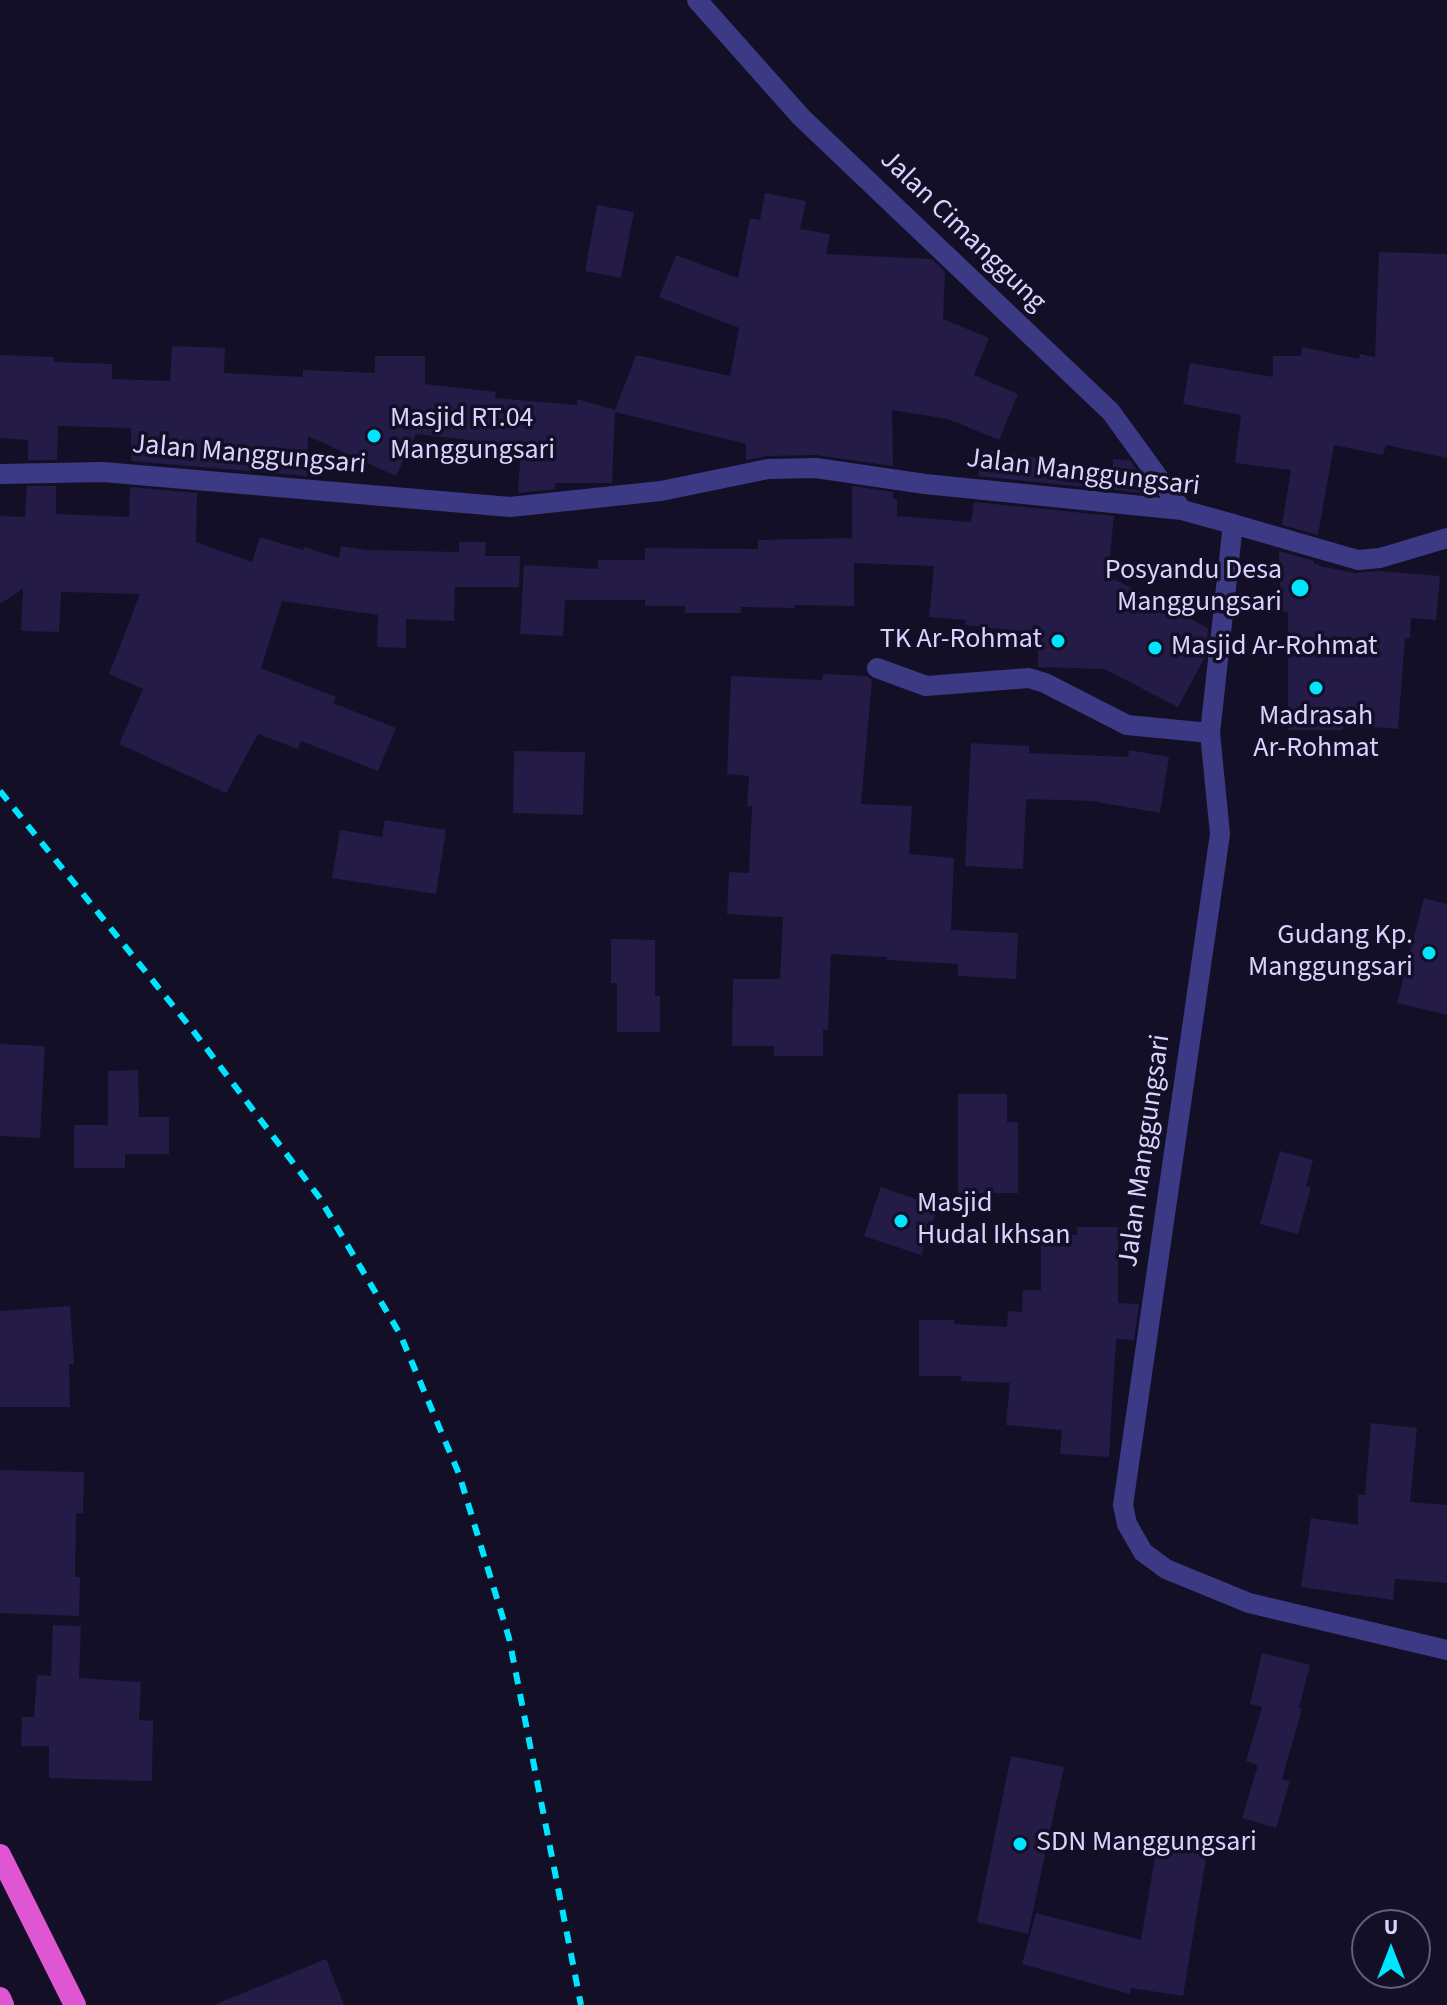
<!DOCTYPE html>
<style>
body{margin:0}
#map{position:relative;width:1447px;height:2005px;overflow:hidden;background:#130f26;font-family:"Source Sans 3",sans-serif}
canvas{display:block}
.north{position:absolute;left:1351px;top:1909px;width:80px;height:80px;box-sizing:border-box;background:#130f26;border:2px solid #625e7d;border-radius:50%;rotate:0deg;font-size:22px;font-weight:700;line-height:32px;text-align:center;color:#d9d4ff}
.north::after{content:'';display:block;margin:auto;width:28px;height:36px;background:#00e5ff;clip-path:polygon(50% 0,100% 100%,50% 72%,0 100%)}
</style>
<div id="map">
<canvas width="1447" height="2005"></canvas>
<div class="north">U</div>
</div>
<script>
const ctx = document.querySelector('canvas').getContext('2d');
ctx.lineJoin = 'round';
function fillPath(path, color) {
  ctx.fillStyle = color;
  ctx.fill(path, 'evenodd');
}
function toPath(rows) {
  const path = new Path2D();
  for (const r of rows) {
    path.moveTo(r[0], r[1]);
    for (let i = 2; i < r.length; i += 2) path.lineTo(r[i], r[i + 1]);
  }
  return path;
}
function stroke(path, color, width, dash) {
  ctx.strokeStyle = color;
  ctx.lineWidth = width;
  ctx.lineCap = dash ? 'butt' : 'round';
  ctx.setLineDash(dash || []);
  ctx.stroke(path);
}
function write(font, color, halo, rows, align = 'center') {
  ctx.font = font + ' "Source Sans 3",sans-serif';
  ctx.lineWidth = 7;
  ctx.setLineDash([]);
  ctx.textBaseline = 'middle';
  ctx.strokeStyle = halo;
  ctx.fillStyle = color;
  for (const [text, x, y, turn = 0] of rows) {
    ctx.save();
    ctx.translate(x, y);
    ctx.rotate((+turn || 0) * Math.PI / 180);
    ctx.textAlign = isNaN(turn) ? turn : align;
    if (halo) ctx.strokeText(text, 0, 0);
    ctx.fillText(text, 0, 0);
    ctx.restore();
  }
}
fillPath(toPath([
 [765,193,806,201,800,229,830,234,826,254,932,259,945,272,943,319,989,338,974,375,1018,394,999,440,948,419,892,410,893,466,816,455,768,456,746,460,746,444,615,412,612,483,555,483,555,489,518,493,521,446,416,434,396,476,308,436,307,476,131,461,131,428,58,426,57,460,28,460,28,440,0,438,0,355,54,357,54,362,112,364,112,379,170,381,172,346,225,348,224,373,303,377,303,370,375,373,375,356,425,356,425,384,496,392,495,398,577,405,577,399,615,410,636,355,730,376,739,328,659,297,676,255,738,278,750,218,760,220],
 [597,205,634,212,621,278,585,271],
 [1379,252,1447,254,1447,458,1386,445,1383,455,1334,445,1318,535,1282,525,1291,470,1235,463,1241,415,1183,404,1190,363,1273,377,1273,356,1301,356,1302,347,1359,359,1360,354,1375,357],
 [983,450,1113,469,1113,459,1130,460,1144,480,1143,493,978,476],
 [27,486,56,486,56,514,129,517,130,487,197,493,196,542,252,562,260,537,303,550,304,547,339,558,341,546,367,550,459,552,459,542,486,542,485,556,520,556,519,587,455,587,454,621,406,619,406,648,377,647,378,615,282,601,261,668,336,697,333,703,396,728,378,771,301,741,298,749,258,734,226,793,119,744,143,689,109,674,140,594,61,592,59,632,21,631,23,589,0,604,0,516,25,517],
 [852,486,893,492,893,499,897,499,897,516,971,522,974,502,1114,516,1108,576,1208,628,1206,655,1178,707,1104,669,1038,667,1038,633,965,625,966,620,929,617,934,566,854,563,854,606,794,605,794,608,741,607,741,613,685,613,685,606,645,606,645,600,565,600,563,636,520,634,524,565,598,569,598,560,645,560,645,548,758,549,758,540,852,538],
 [1279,551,1314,561,1314,564,1319,563,1319,566,1355,573,1379,571,1440,576,1436,620,1411,618,1410,638,1405,638,1398,729,1343,725,1343,730,1288,730,1288,612,1281,612],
 [823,674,867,676,872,680,861,804,912,806,909,854,954,858,951,930,1018,933,1016,979,958,976,958,964,887,960,887,957,831,954,828,1030,823,1030,823,1056,774,1056,774,1046,732,1046,733,979,780,979,783,917,727,914,729,872,749,873,752,806,747,806,749,776,727,774,731,676,822,680],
 [971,743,1029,746,1029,753,1128,757,1129,750,1169,757,1160,813,1092,801,1026,799,1023,869,965,866],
 [514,751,585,752,583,815,513,813],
 [385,820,446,830,436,894,332,878,340,830,382,837],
 [1424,898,1447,904,1447,1015,1397,1003],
 [611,939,655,940,655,996,660,996,660,1032,617,1032,617,983,611,983],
 [0,1044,45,1046,40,1138,0,1136],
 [138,1070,139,1117,169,1117,169,1154,125,1154,125,1168,74,1168,74,1125,108,1125,108,1071],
 [958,1094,1007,1094,1007,1122,1018,1122,1018,1193,958,1193],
 [1280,1151,1313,1160,1306,1186,1311,1187,1298,1234,1260,1224],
 [881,1187,938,1207,921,1255,864,1236],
 [1077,1227,1118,1227,1118,1303,1139,1304,1134,1340,1116,1339,1109,1457,1060,1454,1062,1430,1006,1425,1010,1383,961,1381,961,1376,919,1376,919,1320,954,1320,954,1324,1007,1327,1008,1311,1022,1312,1023,1290,1041,1290,1041,1235,1077,1235],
 [70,1306,74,1364,69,1364,70,1407,0,1407,0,1311],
 [1371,1423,1417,1428,1410,1502,1447,1505,1447,1583,1395,1579,1393,1600,1301,1587,1311,1518,1358,1525,1358,1495,1365,1495],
 [0,1470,84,1472,83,1513,76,1513,75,1577,80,1577,79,1616,0,1613],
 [53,1625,81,1626,79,1678,141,1682,139,1720,153,1721,152,1781,49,1778,49,1746,21,1746,22,1717,34,1717,37,1675,51,1676],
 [1262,1653,1310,1665,1299,1708,1302,1709,1282,1779,1290,1781,1276,1828,1242,1818,1258,1765,1246,1761,1262,1707,1250,1704],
 [1011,1756,1064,1767,1028,1934,977,1922],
 [1158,1839,1208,1847,1183,1996,1131,1988,1130,1994,1022,1964,1036,1913,1141,1940],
 [326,1959,344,2005,216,2005,216,2004]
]), '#241b47');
stroke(toPath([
 [697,0,801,117,1111,412,1182,510],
 [0,474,103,472,510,507,661,491,768,469,816,468,925,484,1182,510,1233,524,1210,733,1220,834,1123,1505,1127,1524,1143,1552,1166,1569,1249,1603,1447,1650],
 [1233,524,1358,560,1380,558,1447,538],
 [877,668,926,686,1029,678,1045,683,1127,725,1210,733]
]), '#3d3a85', 20);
stroke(toPath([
 [0,1855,75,2005],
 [0,1998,3,2005]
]), '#e055d1', 22);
stroke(toPath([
 [0,791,191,1028,319,1197,400,1334,459,1474,509,1638,581,2005]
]), '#00e5ff', 6, [12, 10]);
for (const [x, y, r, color] of [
 [374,436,8,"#00e5ff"],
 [1300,588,10,"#00e5ff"],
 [1058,641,8,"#00e5ff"],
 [1155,648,8,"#00e5ff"],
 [1316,688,8,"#00e5ff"],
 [1429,953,8,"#00e5ff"],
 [901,1221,8,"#00e5ff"],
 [1020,1844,8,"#00e5ff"]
]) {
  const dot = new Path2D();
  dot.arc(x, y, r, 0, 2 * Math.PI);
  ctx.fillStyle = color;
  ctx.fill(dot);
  stroke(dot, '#130f26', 3);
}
write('28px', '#d9d4ff', '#130f26', [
 ["Jalan Cimanggung",962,232,44],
 ["Jalan Manggungsari",249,456,5],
 ["Jalan Manggungsari",1083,474,7],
 ["Jalan Manggungsari",1146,1151,-82]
]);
write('28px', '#d9d4ff', '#130f26', [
 ["Masjid RT.04",390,420],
 ["Manggungsari",390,452],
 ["Posyandu Desa",1282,572,"right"],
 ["Manggungsari",1282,604,"right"],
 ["TK Ar-Rohmat",1042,641,"right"],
 ["Masjid Ar-Rohmat",1171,648],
 ["Madrasah",1316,718,"center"],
 ["Ar-Rohmat",1316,750,"center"],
 ["Gudang Kp.",1413,937,"right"],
 ["Manggungsari",1413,969,"right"],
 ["Masjid",917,1205],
 ["Hudal Ikhsan",917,1237],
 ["SDN Manggungsari",1036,1844]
], 'left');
</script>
